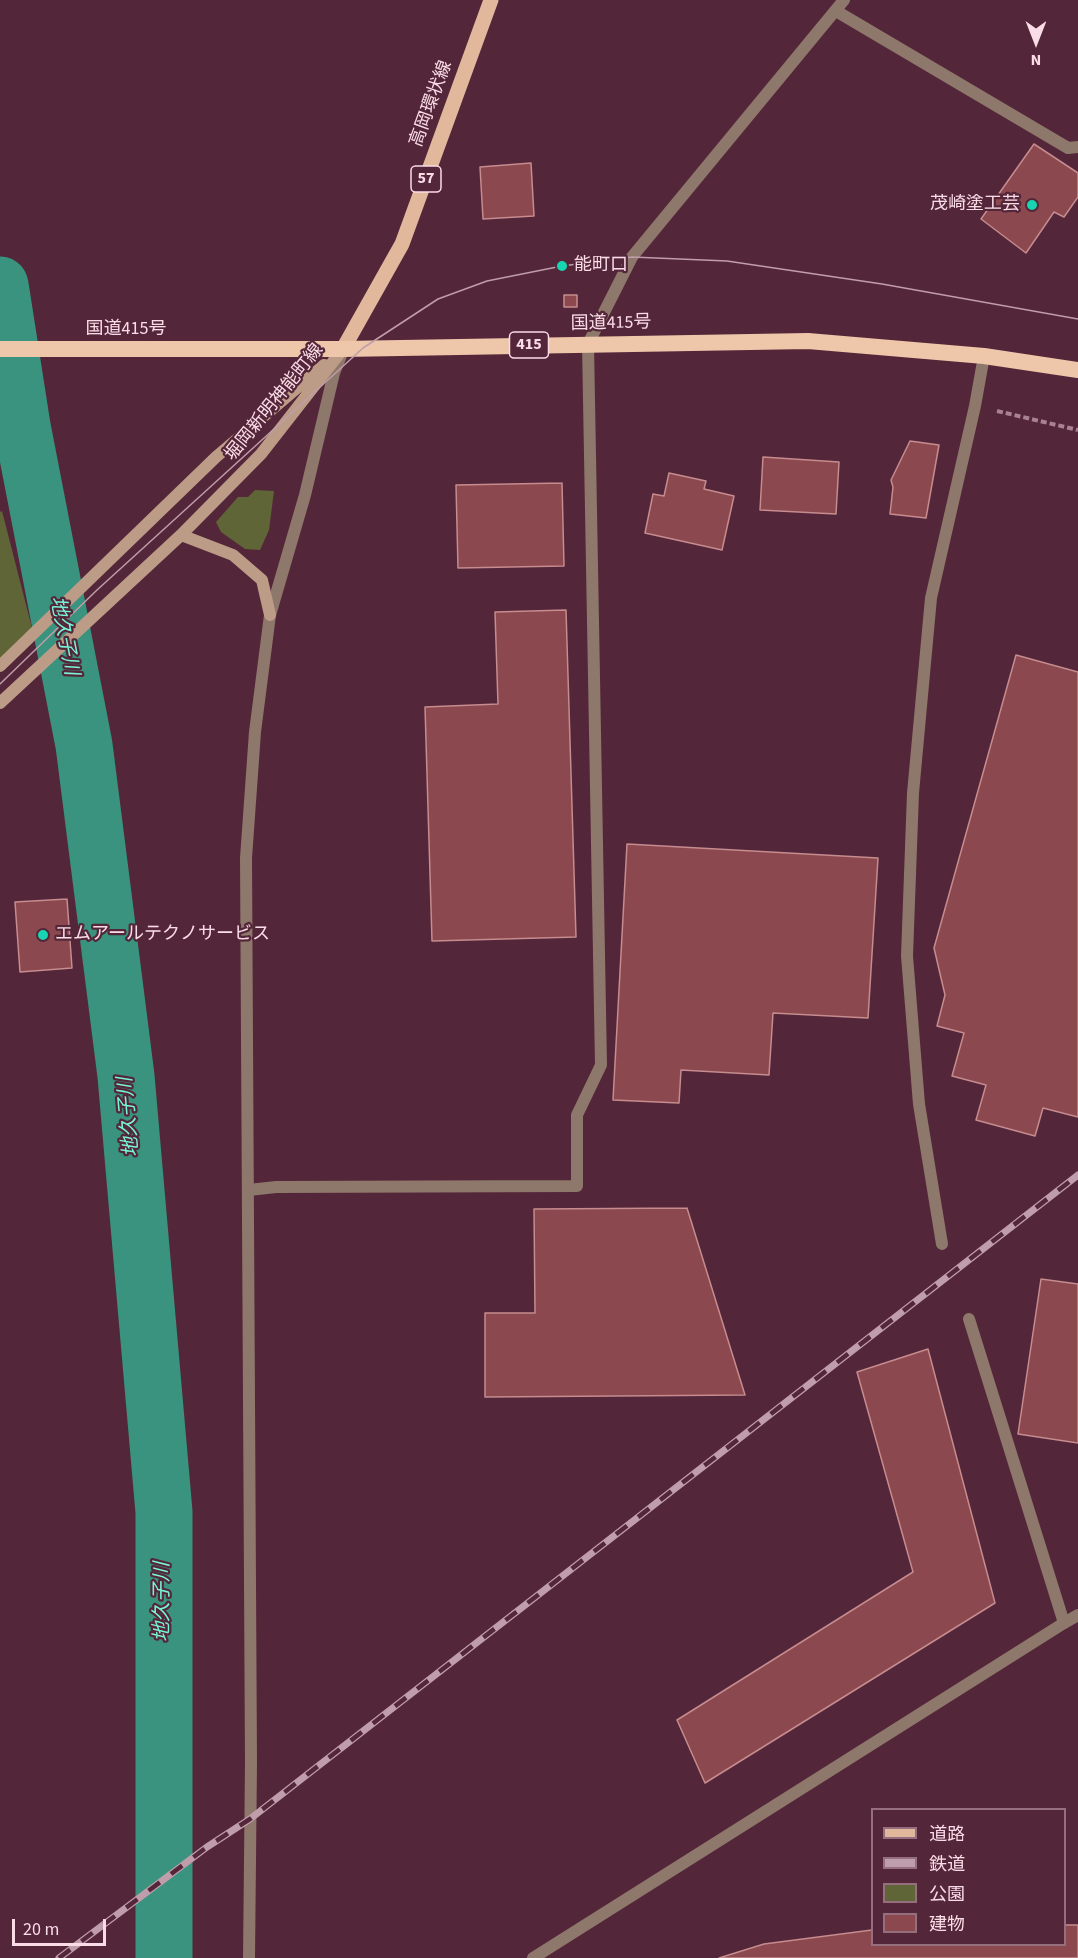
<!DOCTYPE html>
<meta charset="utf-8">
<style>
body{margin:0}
#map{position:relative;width:1078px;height:1958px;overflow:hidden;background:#542639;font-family:"Source Sans 3","Noto Sans JP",sans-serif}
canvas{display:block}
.legend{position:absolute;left:871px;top:1808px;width:195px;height:138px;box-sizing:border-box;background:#542639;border:2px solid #966f7e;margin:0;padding:8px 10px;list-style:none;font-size:18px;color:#fadce6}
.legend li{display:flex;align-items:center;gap:12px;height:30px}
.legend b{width:30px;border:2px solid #966f7e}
.north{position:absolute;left:1006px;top:12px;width:60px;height:60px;-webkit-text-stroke:4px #542639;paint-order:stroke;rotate:180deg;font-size:16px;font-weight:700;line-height:24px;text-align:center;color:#fadce6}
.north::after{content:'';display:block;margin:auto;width:21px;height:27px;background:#fadce6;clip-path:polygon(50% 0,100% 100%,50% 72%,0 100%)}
.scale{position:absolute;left:12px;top:1919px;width:94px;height:27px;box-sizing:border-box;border:3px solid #fadce6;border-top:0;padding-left:8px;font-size:18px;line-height:21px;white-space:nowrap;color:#fadce6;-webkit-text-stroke:4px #542639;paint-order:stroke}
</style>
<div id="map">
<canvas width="1078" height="1958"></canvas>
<ul class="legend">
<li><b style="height:8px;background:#e1b89c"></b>道路</li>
<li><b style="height:8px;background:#c09daa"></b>鉄道</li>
<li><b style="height:16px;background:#5f6536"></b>公園</li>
<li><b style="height:16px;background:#8b484e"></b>建物</li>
</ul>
<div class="north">N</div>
<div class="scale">20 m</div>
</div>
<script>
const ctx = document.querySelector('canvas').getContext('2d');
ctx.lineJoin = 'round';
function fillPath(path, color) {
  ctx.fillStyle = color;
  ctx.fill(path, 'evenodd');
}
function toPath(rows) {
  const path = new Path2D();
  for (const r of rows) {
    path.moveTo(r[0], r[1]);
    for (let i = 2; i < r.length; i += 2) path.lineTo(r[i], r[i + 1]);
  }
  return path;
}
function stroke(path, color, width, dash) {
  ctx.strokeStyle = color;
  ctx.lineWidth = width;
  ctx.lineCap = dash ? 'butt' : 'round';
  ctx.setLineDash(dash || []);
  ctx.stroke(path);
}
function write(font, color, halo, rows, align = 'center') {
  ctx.font = font + ' "Source Sans 3","Noto Sans JP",sans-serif';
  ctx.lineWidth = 4.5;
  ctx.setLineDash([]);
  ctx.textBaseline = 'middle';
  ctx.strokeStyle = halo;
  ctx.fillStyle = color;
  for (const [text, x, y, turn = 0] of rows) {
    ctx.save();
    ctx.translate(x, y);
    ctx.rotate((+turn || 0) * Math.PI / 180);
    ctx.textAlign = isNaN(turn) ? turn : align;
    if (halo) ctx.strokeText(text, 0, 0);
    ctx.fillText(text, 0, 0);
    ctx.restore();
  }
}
fillPath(toPath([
 [255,490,274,491,269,530,260,550,245,549,221,532,216,522,238,497,248,497],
 [2,511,32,628,0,661,0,512]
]), '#5f6536');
stroke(toPath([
 [0,285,22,426,84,745,126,1076,164,1512,164,1958]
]), '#39937e', 57);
const building = toPath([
 [1034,144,1078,173,1078,197,1064,217,1054,212,1026,253,981,219,1034,144],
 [531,163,534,216,483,219,480,167,531,163],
 [564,295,577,295,577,307,564,307,564,295],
 [910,441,939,445,926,518,890,514,893,487,891,480,910,441],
 [763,457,839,462,836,514,760,510,763,457],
 [669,473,706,481,704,489,734,496,722,550,645,533,653,494,664,496,669,473],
 [562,483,564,566,458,568,456,485,562,483],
 [566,610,576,937,432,941,425,707,498,704,495,612,566,610],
 [1016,655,1078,672,1078,1117,1043,1108,1035,1136,976,1120,986,1085,952,1076,964,1033,937,1026,945,995,934,948,1016,655],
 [627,844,878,858,868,1018,773,1013,769,1075,681,1070,679,1103,613,1100,627,844],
 [67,899,72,968,20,972,15,902,67,899],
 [687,1208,745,1395,485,1397,485,1313,535,1313,534,1209,687,1208],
 [1041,1279,1078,1284,1078,1443,1018,1434,1041,1279],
 [928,1349,995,1603,705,1783,677,1720,913,1572,857,1372,928,1349],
 [1064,1925,1078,1925,1078,1958,719,1958,764,1944,872,1930,872,1944,1064,1944,1064,1925]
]);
fillPath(building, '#8b484e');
stroke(building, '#c68c8f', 1.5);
stroke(toPath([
 [997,411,1078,430]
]), '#a88291', 4, [6, 3]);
stroke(toPath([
 [1064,1623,1078,1615]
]), '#8d786b', 12);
stroke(toPath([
 [836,11,1068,148,1078,147],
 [249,1190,276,1187,577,1186,577,1115,601,1065,588,344,632,257,844,0]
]), '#8d786b', 12);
stroke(toPath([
 [942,1244,919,1104,907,956,913,793,931,598,975,406,984,356],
 [249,1958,251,1762,246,858,255,732,270,615,305,495,334,373,342,353],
 [533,1958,1064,1623,969,1319]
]), '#8d786b', 12);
stroke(toPath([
 [181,535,233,555,262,580,270,615],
 [0,666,216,457,324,365],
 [0,703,181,535,261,454,343,349]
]), '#bc9c87', 12);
stroke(toPath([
 [343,349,402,244,491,0]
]), '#e1b89c', 15);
stroke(toPath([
 [0,349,343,349,808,341,984,356,1078,370]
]), '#eec6aa', 16);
stroke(toPath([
 [0,684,97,590,363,348,438,299,487,281,562,266,632,257,727,261,882,284,1078,319]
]), '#c09daa', 1.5);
const rail = toPath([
 [59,1958,207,1847,250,1819,1078,1175]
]);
stroke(rail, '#c09daa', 7);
stroke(rail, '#542639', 4.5, [14]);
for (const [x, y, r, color] of [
 [1032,205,6,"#18d5b2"],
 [562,266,6,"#18d5b2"],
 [43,935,6,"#18d5b2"]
]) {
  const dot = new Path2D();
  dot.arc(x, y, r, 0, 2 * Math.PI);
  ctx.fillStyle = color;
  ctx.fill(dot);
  stroke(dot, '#542639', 2);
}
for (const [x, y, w] of [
 [426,179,30],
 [529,345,39]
]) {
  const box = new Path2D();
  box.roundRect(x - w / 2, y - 13, w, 26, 4.5);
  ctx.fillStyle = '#542639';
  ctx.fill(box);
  stroke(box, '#fadce6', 1.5);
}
write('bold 16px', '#fadce6', null, [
 ["57",426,179],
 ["415",529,345]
]);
write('18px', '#fadce6', '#542639', [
 ["高岡環状線",432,104,-70],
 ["国道415号",611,324,-1],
 ["国道415号",126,330],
 ["堀岡新明神能町線",275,403,-51]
]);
write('18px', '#fadce6', '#542639', [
 ["茂崎塗工芸",1020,205,"right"],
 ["能町口",574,266],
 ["エムアールテクノサービス",55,935]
], 'left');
write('italic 20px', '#77f5d6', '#542639', [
 ["地久子川",63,636,79],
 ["地久子川",130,1117,-95],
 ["地久子川",164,1602,-90]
]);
</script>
